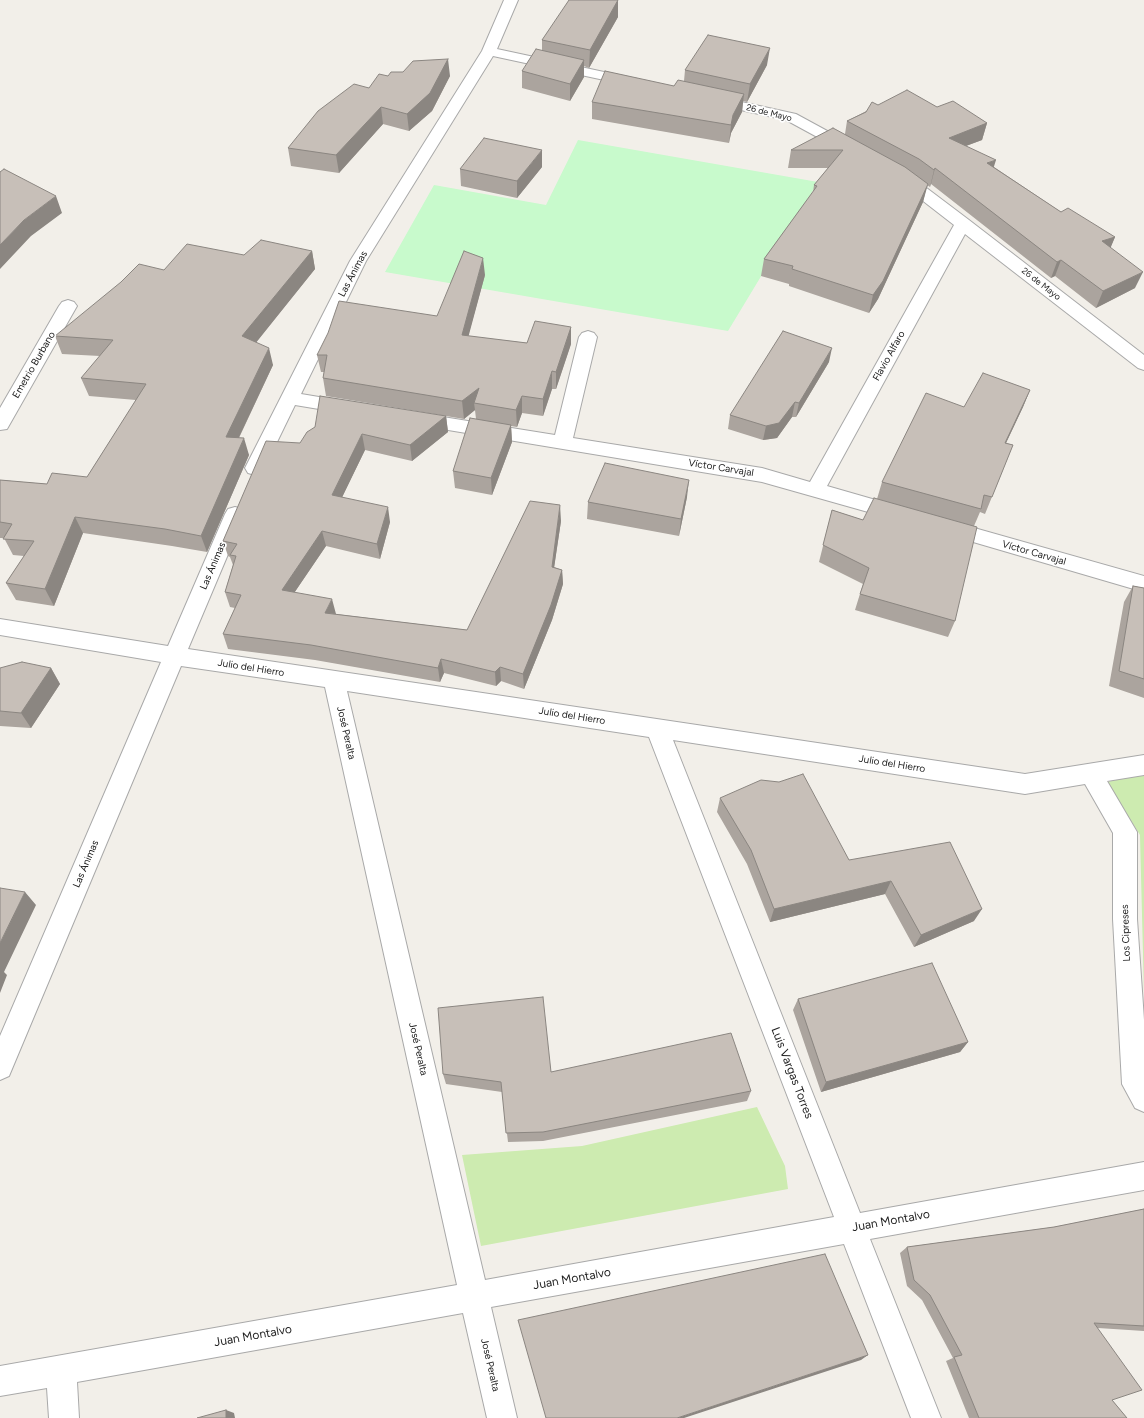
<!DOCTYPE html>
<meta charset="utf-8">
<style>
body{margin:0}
canvas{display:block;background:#f2efe9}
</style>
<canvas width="1144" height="1418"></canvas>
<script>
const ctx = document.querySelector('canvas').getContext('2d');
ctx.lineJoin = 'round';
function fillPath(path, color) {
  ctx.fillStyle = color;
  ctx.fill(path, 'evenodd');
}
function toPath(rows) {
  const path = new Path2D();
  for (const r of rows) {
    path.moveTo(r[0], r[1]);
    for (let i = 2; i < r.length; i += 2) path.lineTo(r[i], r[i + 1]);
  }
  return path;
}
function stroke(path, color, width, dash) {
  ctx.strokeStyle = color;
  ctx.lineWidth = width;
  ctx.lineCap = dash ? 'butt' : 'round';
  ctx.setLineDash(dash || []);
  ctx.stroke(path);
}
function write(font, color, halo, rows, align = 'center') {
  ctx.font = font + ' Figtree,sans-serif';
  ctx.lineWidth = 3.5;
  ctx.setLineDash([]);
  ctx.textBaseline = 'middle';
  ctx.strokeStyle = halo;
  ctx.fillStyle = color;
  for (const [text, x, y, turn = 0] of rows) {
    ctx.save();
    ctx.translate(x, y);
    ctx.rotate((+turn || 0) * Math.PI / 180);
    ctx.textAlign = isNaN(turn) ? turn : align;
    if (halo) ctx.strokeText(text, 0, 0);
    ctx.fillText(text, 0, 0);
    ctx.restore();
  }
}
fillPath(toPath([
 [1144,774,1144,995,1140,835,1107,782],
 [757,1107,785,1166,788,1189,481,1246,462,1155,582,1146]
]), '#cdebb0');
fillPath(toPath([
 [578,140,818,182,728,331,385,272,434,185,546,205]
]), '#c8facc');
const minor = toPath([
 [504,0,518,0,497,49,632,78,637,79,639,82,637,85,632,86,493,56,366,261,301,394,349,402,355,404,358,408,355,412,349,414,295,405,262,473,255,475,248,473,245,468,350,261,482,51,504,0],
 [714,96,796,114,853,145,856,148,853,151,848,153,843,151,786,120,709,103,707,100,709,97,714,96],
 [902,172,908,174,969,220,1144,355,1144,370,1138,368,965,234,827,486,907,509,910,514,907,519,900,521,762,482,418,425,411,424,409,419,411,414,418,413,555,435,579,337,582,333,588,331,594,333,597,337,573,438,762,468,810,482,954,225,896,180,894,177,896,174,902,172],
 [68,300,74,302,77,306,7,429,0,430,0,408,59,306,62,302,68,300],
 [235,507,242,509,245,514,188,649,1025,774,1144,755,1144,775,1107,781,1137,832,1137,919,1144,1020,1144,1112,1135,1108,1122,1084,1113,919,1113,833,1085,784,1025,794,673,740,860,1213,1144,1162,1144,1190,870,1239,941,1418,911,1418,844,1244,491,1307,517,1418,487,1418,463,1313,77,1382,79,1418,49,1418,47,1388,0,1396,0,1366,457,1285,325,687,181,666,9,1076,0,1080,0,1036,161,662,0,635,0,619,168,646,225,514,228,509,235,507],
 [347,691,649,737,834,1217,485,1280,347,691],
 [946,520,1144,576,1144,592,939,532,936,527,939,522,946,520]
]);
stroke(minor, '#a9a9a9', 2);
fillPath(minor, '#fff');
fillPath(toPath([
 [618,0,618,17,589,68,584,66,584,77,570,101,522,88,522,71,542,51,542,40],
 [767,65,747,102,743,101,742,112,731,133,729,143,592,119,592,102,674,86,684,81,685,70],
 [388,76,450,76,432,111,409,131,383,124,339,173,291,166,288,148,369,88],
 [878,105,937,107,987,123,982,140,966,146,994,167,1061,212,1115,237,1110,248,1135,288,1096,308,1055,276,1051,278,931,184,930,187,927,185,923,202,878,299,869,313,789,286,789,284,761,276,764,259,813,192,814,185,828,168,788,168,791,150,845,134,847,121],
 [542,167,517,198,461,186,460,169],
 [312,251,315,269,256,342,273,365,239,438,249,455,207,552,172,546,83,533,54,606,16,600,6,583,24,556,13,555,4,538,0,538,0,480,47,484,87,477,136,400,89,396,81,378,100,356,62,354,55,336,164,270,244,255],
 [485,275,468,336,527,343,571,327,571,344,556,389,552,389,543,416,522,413,517,427,511,426,512,442,492,495,455,488,453,471,476,419,475,410,464,419,326,396,323,378,324,372,321,372,317,355,437,316],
 [829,362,796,417,792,417,777,438,763,440,728,429,730,415],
 [1030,390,1023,407,1006,443,1013,445,985,514,980,512,974,526,955,621,948,637,855,610,863,584,819,562,832,510,863,520,877,499,882,482],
 [446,416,448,432,412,461,365,450,342,497,390,522,380,559,326,546,294,593,336,614,467,630,561,521,554,567,562,570,563,584,552,620,524,689,501,681,496,686,444,673,440,682,315,660,228,649,223,634,235,608,230,607,225,592,233,565,230,557,228,556,223,541,300,443],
 [687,497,679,536,587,519,588,502],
 [1133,586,1144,588,1144,698,1109,686,1124,602],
 [0,668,51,668,60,684,31,728,0,726],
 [720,798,849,860,974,921,914,947,885,894,770,922,747,864,717,812],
 [798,999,968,1042,960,1052,821,1092,793,1010],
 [551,1072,751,1091,747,1101,543,1141,508,1142,502,1092,446,1084,443,1074],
 [1144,1209,1144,1331,1098,1328,1112,1400,1127,1418,969,1418,946,1361,953,1358,922,1300,907,1286,900,1253,907,1247,1054,1227]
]), '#aba49e');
fillPath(toPath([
 [618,0,618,17,589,68,590,50],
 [770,48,767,65,747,102,750,84],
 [448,59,450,76,432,111,409,131,407,114],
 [584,60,584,77,570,101,570,84],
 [744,94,742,112,731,133,729,143,731,125,733,115],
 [381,107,383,124,339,173,336,155],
 [987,123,982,140,944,154,949,138],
 [542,150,542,167,517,198,517,181],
 [996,160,991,176,987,163],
 [935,168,931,184,930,187,934,170],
 [928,184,923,202,878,299,869,313,873,295],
 [56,196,62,213,31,236,0,269,0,245,24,220],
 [1115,237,1108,254,1102,241],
 [312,251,315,269,247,354,242,336],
 [483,258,485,275,464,353,462,335],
 [1061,260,1055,276,1051,278,1057,262],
 [1143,272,1135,288,1096,308,1103,291],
 [571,327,571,344,556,389,556,372],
 [269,348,273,365,231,454,226,437],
 [832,348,829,362,796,417,799,403],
 [552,371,552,389,543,416,543,399],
 [479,388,474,403,475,410,464,419,462,401],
 [1030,390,1023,407,998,460,1005,443],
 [522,396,522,413,517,427,516,410],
 [795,402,792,417,777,438,763,440,766,426],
 [446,416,448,432,412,461,410,445],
 [511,425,512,442,492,495,491,478],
 [362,434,365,450,336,510,332,495],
 [244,438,249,455,207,552,201,536],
 [689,480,687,497,679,536,681,519],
 [560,505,561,521,552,582,552,567],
 [388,507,390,522,380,559,377,544],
 [75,517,83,533,54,606,45,589],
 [322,531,326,546,286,605,282,590],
 [562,570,563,584,552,620,524,689,523,674],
 [332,599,336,614,325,613],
 [441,659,444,673,440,682,438,668],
 [500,667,501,681,496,686,495,672],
 [51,668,60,684,31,728,21,713],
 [891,881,885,894,770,922,774,909],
 [25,892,36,905,4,972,7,975,0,993,0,943],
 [982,909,974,921,914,947,921,935],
 [968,1042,960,1052,821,1092,826,1082],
 [868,1355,861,1360,684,1418,677,1418],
 [226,1410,234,1413,235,1418,226,1418]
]), '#8b8681');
const building = toPath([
 [569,0,618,0,590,50,542,40,569,0],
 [708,35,770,48,750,84,685,70,708,35],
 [536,49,584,60,570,84,522,71,536,49],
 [448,59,430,93,407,114,381,107,336,155,288,148,318,111,354,84,369,88,379,74,388,76,391,72,403,72,413,61,448,59],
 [605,71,674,86,678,80,744,94,733,115,731,125,592,102,605,71],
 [907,90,937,107,953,101,987,123,949,138,996,160,987,163,1061,212,1068,208,1115,237,1102,241,1143,272,1103,291,1061,260,1057,262,935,168,934,170,919,159,847,121,866,112,872,102,878,105,907,90],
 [833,128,905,167,928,184,883,281,873,295,792,269,793,266,764,259,817,186,814,185,843,150,791,150,833,128],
 [484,138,542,150,517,181,460,169,484,138],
 [4,169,56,196,24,220,0,245,0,172,4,169],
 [261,240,312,251,242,336,269,348,226,437,244,438,201,536,165,529,75,517,45,589,6,583,34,541,3,539,12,524,0,522,0,480,47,484,52,473,87,477,146,384,81,378,113,340,55,336,121,282,139,264,164,270,187,244,244,255,261,240],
 [464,251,483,258,462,335,527,343,535,321,571,327,556,372,552,371,543,399,522,396,516,410,474,403,479,388,462,401,323,378,327,355,317,355,328,333,339,301,437,316,464,251],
 [783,331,832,348,799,403,795,402,779,423,766,426,730,415,783,331],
 [983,373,1030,390,1005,443,1013,445,992,497,984,495,981,509,882,482,926,393,964,407,983,373],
 [320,396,446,416,410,445,362,434,332,495,388,507,377,544,322,531,282,590,332,599,325,613,467,630,530,501,560,505,552,567,562,570,551,605,523,674,500,667,495,672,441,659,438,668,311,645,223,634,241,595,225,592,236,556,230,555,237,544,223,541,266,441,300,443,307,432,315,427,320,396],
 [470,418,511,425,491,478,453,471,470,418],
 [605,463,689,480,681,519,588,502,605,463],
 [874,498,977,527,955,621,860,594,869,568,823,545,832,510,863,520,874,498],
 [1133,586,1144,588,1144,679,1119,671,1133,586],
 [22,662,51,668,21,713,0,711,0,668,22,662],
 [803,774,849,860,950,842,982,909,921,935,891,881,774,909,751,850,720,798,761,780,779,782,803,774],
 [0,888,25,892,0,943,0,888],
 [932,963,968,1042,826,1082,798,999,932,963],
 [543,997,551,1072,731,1033,751,1091,543,1132,506,1133,501,1082,443,1074,438,1008,543,997],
 [1144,1209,1144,1326,1094,1323,1142,1390,1112,1400,1127,1418,979,1418,954,1357,962,1355,930,1295,914,1280,907,1247,1054,1227,1144,1209],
 [825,1254,868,1355,677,1418,546,1418,518,1320,825,1254],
 [226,1410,226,1418,197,1418,226,1410]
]);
fillPath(building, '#c7bfb8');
stroke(building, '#8b8681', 1);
write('9px', '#222', '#fff', [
 ["26 de Mayo",769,113,14],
 ["26 de Mayo",1041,284,38]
]);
write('10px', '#222', '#fff', [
 ["Las Ánimas",353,274,-62],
 ["Flavio Alfaro",889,356,-61],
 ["Emetrio Burbano",34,365,-60],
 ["Víctor Carvajal",721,468,9],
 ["Víctor Carvajal",1034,553,16],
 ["Las Ánimas",213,566,-67],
 ["Julio del Hierro",251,668,9],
 ["Julio del Hierro",572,716,9],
 ["José Peralta",346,733,77],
 ["Julio del Hierro",892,764,9],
 ["Las Ánimas",86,864,-67],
 ["Los Cipreses",1126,933,-92],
 ["José Peralta",418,1049,77],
 ["José Peralta",490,1365,77]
]);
write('12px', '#222', '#fff', [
 ["Luis Vargas Torres",792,1073,69],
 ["Juan Montalvo",891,1221,-10],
 ["Juan Montalvo",572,1279,-10],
 ["Juan Montalvo",253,1336,-10]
]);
</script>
